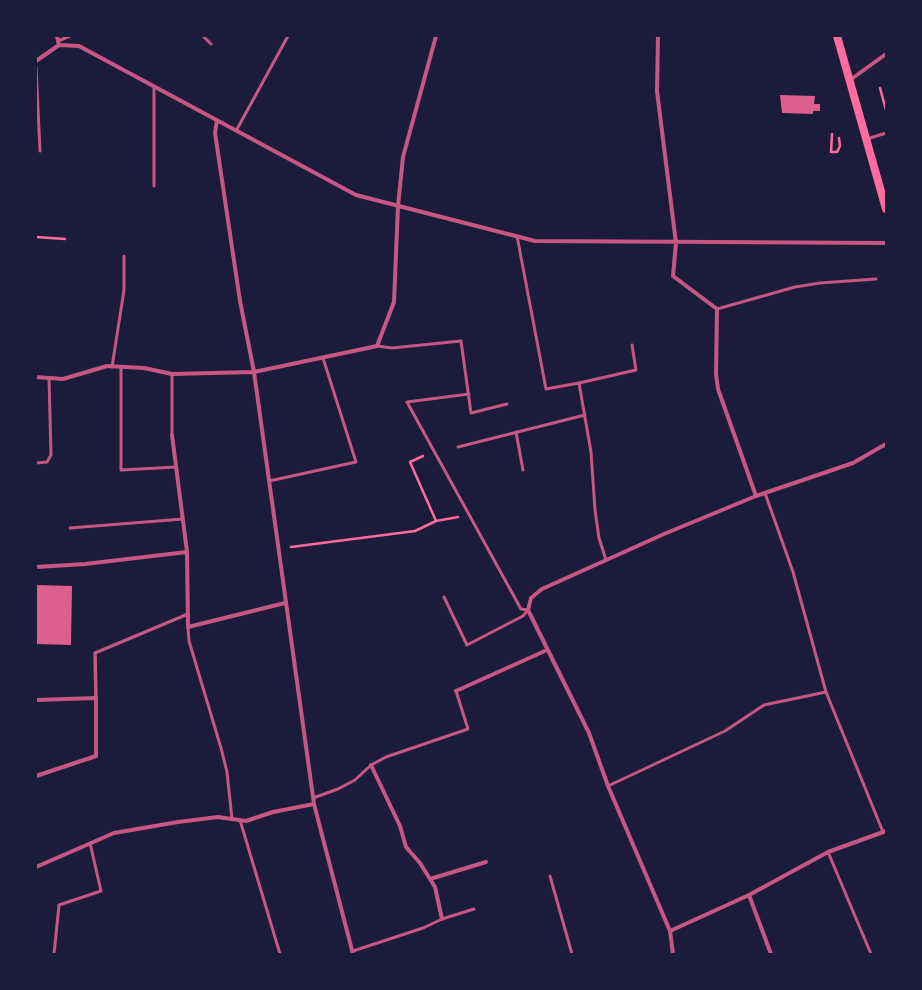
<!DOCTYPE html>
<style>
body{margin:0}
#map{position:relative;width:922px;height:990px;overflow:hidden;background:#1b1b3a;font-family:Raleway,sans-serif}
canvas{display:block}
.frame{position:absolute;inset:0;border:37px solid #1b1b3a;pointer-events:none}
</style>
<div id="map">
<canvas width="922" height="990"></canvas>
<div class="frame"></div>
</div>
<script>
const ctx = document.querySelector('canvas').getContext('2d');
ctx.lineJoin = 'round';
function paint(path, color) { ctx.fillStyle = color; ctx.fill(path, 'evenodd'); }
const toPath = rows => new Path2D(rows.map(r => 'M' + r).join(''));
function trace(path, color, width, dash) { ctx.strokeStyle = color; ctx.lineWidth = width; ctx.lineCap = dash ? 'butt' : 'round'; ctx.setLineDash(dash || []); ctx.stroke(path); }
paint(toPath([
 [780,95,815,96,814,104,820,104,820,111,813,111,813,114,782,113],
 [36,585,72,586,71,645,36,644]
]), '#dd5f8e');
trace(toPath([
 [880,88,886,110],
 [832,134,831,152,837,152,840,146,839,138],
 [36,237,65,239],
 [423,456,410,462,436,521],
 [291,547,415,531,436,521,458,517]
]), '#ff6b9d', 2.5);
trace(toPath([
 [203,36,211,44],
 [58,41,70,36],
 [36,67,40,151],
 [236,131,288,36],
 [867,139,886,133],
 [154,186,154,86],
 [517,236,546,389,579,383,591,452,595,510,599,538,606,560],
 [717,309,795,287,820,283,876,279],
 [377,346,392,348,461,341,471,413,507,404],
 [112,367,124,290,124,256],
 [121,367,121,470,176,467],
 [172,374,172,435],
 [579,383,636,370,632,345],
 [516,432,523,470],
 [458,447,585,415],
 [36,463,47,462,51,455,49,378],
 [269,481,356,462,323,358],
 [765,493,793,572,826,692,883,832],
 [70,528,183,519],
 [444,597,467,645,523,616,528,610,521,609,407,402,469,394],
 [188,627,189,641,221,748,227,772,232,819],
 [608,786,725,731,764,705,826,692],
 [313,798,338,789,355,780,371,765,386,757,468,729,456,691],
 [240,820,280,954],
 [828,852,871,954],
 [550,876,572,954],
 [353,951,423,928,442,919,474,909],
 [54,954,59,905,101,891,90,843]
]), '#c65784', 3);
trace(toPath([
 [96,698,95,653,188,614]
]), '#c65784', 3.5);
trace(toPath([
 [658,36,657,91,676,243,673,276,717,309,716,374,718,389,756,496],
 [59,45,79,46,356,195,535,241,886,243],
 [36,61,59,45,57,36],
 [850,80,886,54],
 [217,120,215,133,240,301,254,372,314,804,353,954],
 [36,377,63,379,107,366,144,368,172,374,254,372,377,346,394,302,398,206,403,157,436,36],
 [172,435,187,552,188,627,285,603],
 [36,567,85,564,187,552],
 [456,691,547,650],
 [36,700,96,698,96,756,36,776],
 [371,765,400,826,406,847,420,863,435,887,442,919],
 [36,867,114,833,178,822,218,817,246,821,273,812,314,804],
 [430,879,486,862],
 [749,895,771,954],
 [670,931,749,895,828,852,886,831],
 [673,954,670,931,608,786,589,733,528,610,531,598,542,589,664,534,756,496,853,463,886,444]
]), '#c65784', 4);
trace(toPath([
 [837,36,886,209]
]), '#ff6b9d', 8);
</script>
